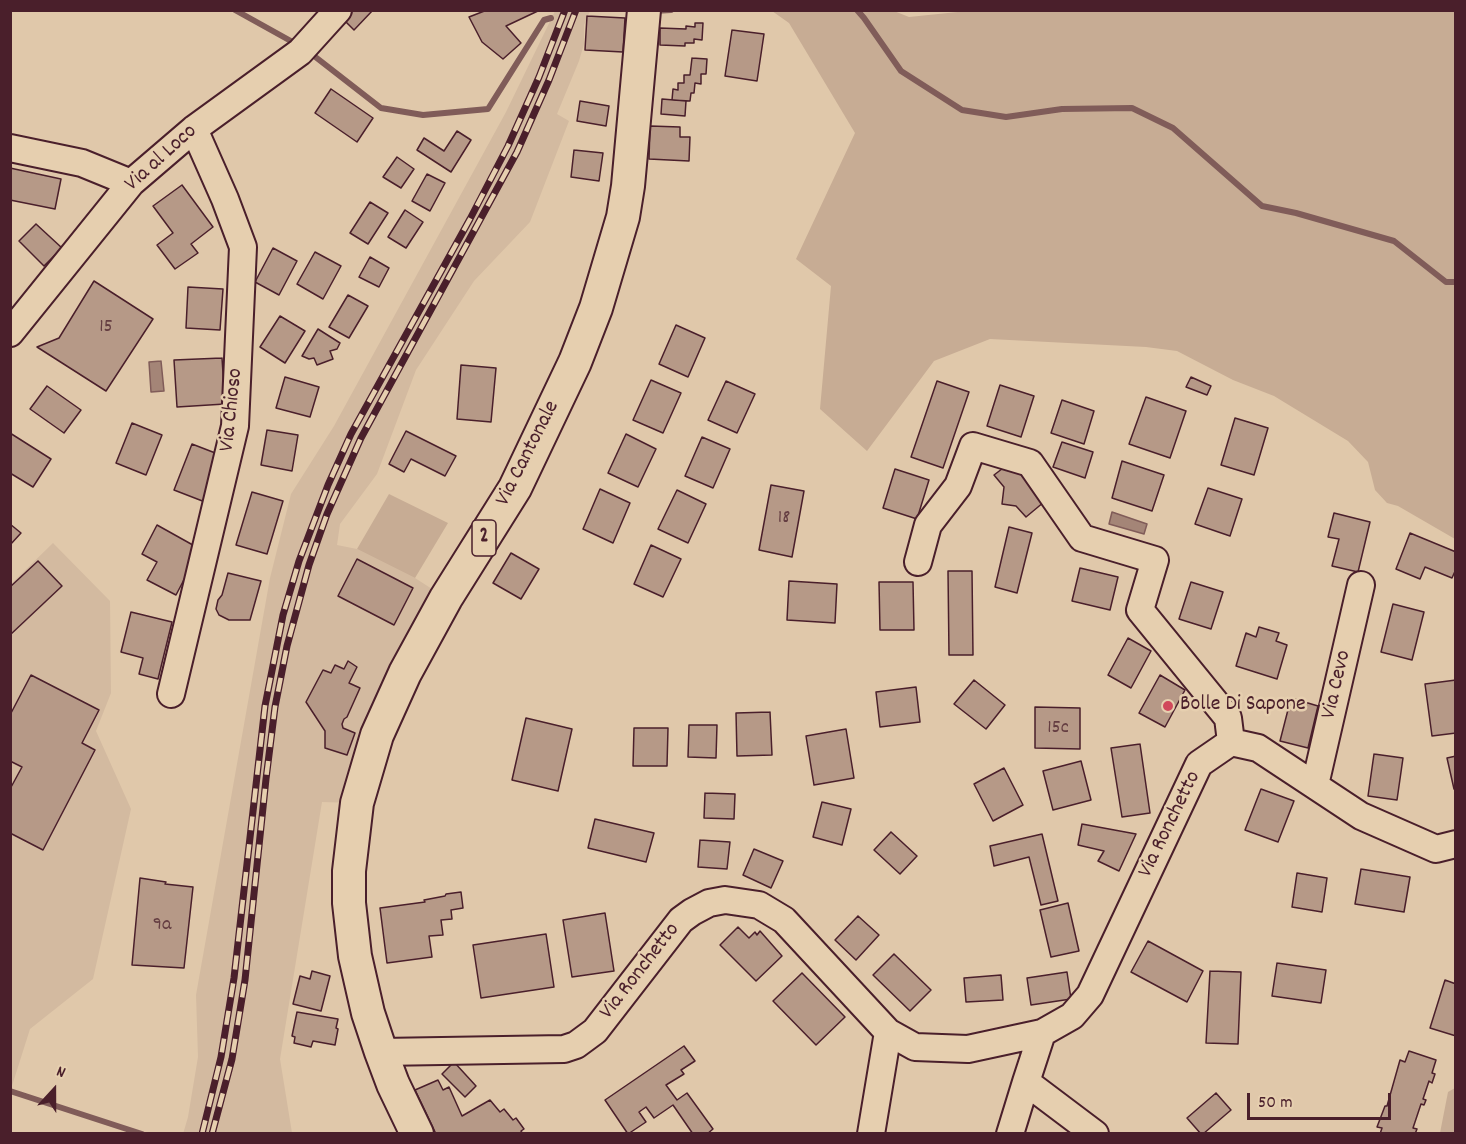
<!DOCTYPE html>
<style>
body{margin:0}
#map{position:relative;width:1466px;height:1144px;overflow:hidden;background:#e0c8aa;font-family:Dekko,sans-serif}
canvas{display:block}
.frame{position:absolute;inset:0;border:12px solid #4a1f2b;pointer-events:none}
.north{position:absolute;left:24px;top:1060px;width:60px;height:60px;-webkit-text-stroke:4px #e6cfaf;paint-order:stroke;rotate:21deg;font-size:16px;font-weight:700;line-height:24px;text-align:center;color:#4a1f2b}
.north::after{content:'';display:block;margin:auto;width:21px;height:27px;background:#4a1f2b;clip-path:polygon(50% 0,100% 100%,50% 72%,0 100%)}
.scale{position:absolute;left:1247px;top:1093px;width:144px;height:27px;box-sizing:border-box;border:3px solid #4a1f2b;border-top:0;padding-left:8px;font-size:18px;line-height:21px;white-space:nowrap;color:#4a1f2b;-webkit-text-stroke:4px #e6cfaf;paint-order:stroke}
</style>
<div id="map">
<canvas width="1466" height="1144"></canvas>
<div class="frame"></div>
<div class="north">N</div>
<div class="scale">50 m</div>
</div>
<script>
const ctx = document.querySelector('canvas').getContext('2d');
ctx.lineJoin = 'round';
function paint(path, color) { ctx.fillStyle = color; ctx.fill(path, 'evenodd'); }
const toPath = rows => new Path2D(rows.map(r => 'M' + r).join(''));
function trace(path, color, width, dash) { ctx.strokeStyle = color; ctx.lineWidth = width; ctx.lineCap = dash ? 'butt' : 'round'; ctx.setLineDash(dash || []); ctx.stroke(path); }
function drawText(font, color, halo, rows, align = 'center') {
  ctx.font = font + ' Dekko,sans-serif'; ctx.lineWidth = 5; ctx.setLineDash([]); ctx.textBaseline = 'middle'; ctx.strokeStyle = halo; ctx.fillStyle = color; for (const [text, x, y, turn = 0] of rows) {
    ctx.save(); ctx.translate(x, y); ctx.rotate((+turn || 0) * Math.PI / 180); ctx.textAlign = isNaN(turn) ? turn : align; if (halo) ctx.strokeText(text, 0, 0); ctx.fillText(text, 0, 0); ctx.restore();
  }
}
paint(toPath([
 [555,11,590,11,584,25,584,44,579,61,557,114,569,121,530,222,474,281,416,370,377,474,340,524,337,545,357,549,415,578,446,598,357,803,322,802,280,1059,292,1133,183,1134,188,1117,198,1057,196,995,270,578,291,494,334,426,506,112],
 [53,543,110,601,111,693,96,731,131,809,93,979,30,1029,11,1089,11,584]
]), '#d3baa0');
paint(toPath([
 [894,11,909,17,977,10,1455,11,1455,539,1398,506,1387,503,1375,490,1368,462,1348,441,1274,396,1233,380,1177,351,1146,347,990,339,934,361,867,451,820,409,831,286,796,259,855,133,789,23,772,11],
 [389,494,448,523,415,578,357,549],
 [1455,1088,1455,1133,1440,1133,1448,1092]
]), '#c7ac94');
const water = toPath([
 [161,361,164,391,151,392,149,362,161,361],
 [1112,512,1147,524,1144,534,1109,524,1112,512]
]);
paint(water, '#a48577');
trace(water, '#805c59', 1.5);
trace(toPath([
 [235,10,298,45],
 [857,10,864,18,901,71,962,110,1006,117,1062,109,1132,108,1173,128,1262,206,1296,213,1394,241,1446,282,1456,282],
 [654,11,671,10],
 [309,52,381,108,423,115,488,109,544,20,551,18],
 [10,1091,142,1134]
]), '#805c59', 6);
const building = toPath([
 [345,10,373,10,354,30,340,16,345,10],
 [487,10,540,10,506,26,521,43,503,59,482,42,469,17,487,10],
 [587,16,625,18,623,52,585,50,587,16],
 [695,23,703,23,702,40,694,39,694,43,685,43,685,46,660,45,660,28,686,29,686,26,695,27,695,23],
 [732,30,764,34,757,81,725,76,732,30],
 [692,58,707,59,706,74,701,74,701,84,695,83,694,93,691,93,690,101,672,100,673,89,678,90,678,83,684,83,684,75,690,75,692,58],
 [331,89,373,118,357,142,315,113,331,89],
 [662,99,686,101,685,116,661,114,662,99],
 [580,101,609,106,606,126,577,121,580,101],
 [650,126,680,127,680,137,690,137,689,161,649,159,650,126],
 [457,131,471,140,451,172,417,150,424,138,444,151,457,131],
 [574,150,603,153,599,181,571,177,574,150],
 [397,157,414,169,401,188,383,177,397,157],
 [10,168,61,179,55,209,10,200,10,168],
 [427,174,445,183,430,211,412,201,427,174],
 [182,185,213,227,191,244,198,253,175,269,157,245,173,233,153,206,182,185],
 [370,202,388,213,368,244,350,233,370,202],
 [405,210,423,222,406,248,388,237,405,210],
 [36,224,62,248,44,266,19,241,36,224],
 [273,248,297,261,279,295,255,282,273,248],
 [315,252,341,266,323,299,297,284,315,252],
 [370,257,389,268,379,287,359,277,370,257],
 [94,281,153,319,106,391,37,347,59,338,94,281],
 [188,287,223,289,220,330,186,328,188,287],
 [348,295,368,306,349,338,329,327,348,295],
 [280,316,305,331,285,363,260,347,280,316],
 [676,325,705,338,688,377,659,364,676,325],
 [318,329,340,343,337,349,330,351,333,359,317,365,314,358,309,359,302,356,318,329],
 [222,358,225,404,177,407,174,360,222,358],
 [461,365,496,368,491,422,457,419,461,365],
 [285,377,319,387,310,417,276,408,285,377],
 [1191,377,1211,386,1207,395,1186,387,1191,377],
 [651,380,681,393,663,433,633,420,651,380],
 [726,381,755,394,737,433,708,420,726,381],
 [937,381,969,392,943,468,911,457,937,381],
 [1000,385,1034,396,1021,437,987,426,1000,385],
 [47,386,81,410,64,433,30,409,47,386],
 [1146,397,1186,411,1170,458,1129,444,1146,397],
 [1062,400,1094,411,1084,444,1051,433,1062,400],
 [1235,418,1268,428,1254,475,1221,465,1235,418],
 [132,423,162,435,146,475,116,463,132,423],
 [267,430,298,435,292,471,261,465,267,430],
 [406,431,456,456,445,476,411,459,404,472,389,464,406,431],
 [10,433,51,459,33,487,10,473,10,433],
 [626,434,656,449,638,487,608,473,626,434],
 [702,437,730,449,713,488,685,476,702,437],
 [1062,442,1093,452,1085,478,1053,467,1062,442],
 [192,444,223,456,205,502,174,490,192,444],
 [1122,461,1164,475,1152,511,1112,498,1122,461],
 [1011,462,1044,502,1026,517,1016,506,1002,504,1004,487,994,475,1011,462],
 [895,469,929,480,917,519,883,508,895,469],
 [771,485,804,491,792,557,759,550,771,485],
 [1208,488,1242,499,1230,536,1195,524,1208,488],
 [600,489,630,503,613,543,583,529,600,489],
 [677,490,706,504,688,543,658,529,677,490],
 [252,492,283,501,267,554,236,545,252,492],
 [1334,513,1370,522,1358,572,1332,566,1339,539,1328,537,1334,513],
 [10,524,21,533,10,545,10,524],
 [157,525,200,549,176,595,147,580,157,562,142,554,157,525],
 [1009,527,1032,533,1017,593,995,587,1009,527],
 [1410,533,1456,552,1456,569,1452,578,1425,567,1420,579,1396,569,1410,533],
 [651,545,681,559,663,597,634,584,651,545],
 [511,553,539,569,521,599,493,583,511,553],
 [357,559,413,588,394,625,338,596,357,559],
 [38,561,62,586,10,635,10,587,38,561],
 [1080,568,1118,577,1110,610,1072,601,1080,568],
 [948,571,972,571,973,655,949,655,948,571],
 [228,573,261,581,250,620,229,620,219,615,216,609,218,600,222,595,228,573],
 [789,581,837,584,835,623,787,620,789,581],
 [879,582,913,582,914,630,880,630,879,582],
 [1191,582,1223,592,1211,629,1179,619,1191,582],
 [1393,604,1424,612,1412,660,1381,652,1393,604],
 [131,612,172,622,158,679,139,674,143,658,121,652,131,612],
 [1259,627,1279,633,1276,641,1287,645,1277,679,1236,666,1246,633,1256,637,1259,627],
 [1128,638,1151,651,1131,688,1108,675,1128,638],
 [348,661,357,667,349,683,360,688,347,717,344,719,342,724,343,728,355,733,347,755,325,748,325,731,306,702,323,670,331,673,335,665,344,669,348,661],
 [31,675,99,710,82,743,95,750,43,850,10,833,10,789,22,767,10,761,10,715,31,675],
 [1160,675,1185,690,1165,727,1139,713,1160,675],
 [974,680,1005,705,986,729,954,704,974,680],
 [1456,680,1456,733,1432,736,1425,684,1456,680],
 [916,687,920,722,880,727,876,692,916,687],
 [1291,698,1318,706,1308,748,1280,741,1291,698],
 [1035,707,1080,708,1080,749,1035,748,1035,707],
 [770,712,772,755,737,756,736,713,770,712],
 [526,718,572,729,558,791,512,780,526,718],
 [689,725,717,725,716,758,688,757,689,725],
 [634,728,668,728,667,766,633,766,634,728],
 [846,729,854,778,814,785,806,736,846,729],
 [1140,744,1150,813,1122,817,1111,748,1140,744],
 [1374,754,1403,758,1397,800,1368,796,1374,754],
 [1456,756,1456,789,1454,789,1447,758,1456,756],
 [1081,761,1091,800,1053,810,1043,771,1081,761],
 [1004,768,1023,805,993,821,974,784,1004,768],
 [1261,789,1294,801,1278,842,1245,830,1261,789],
 [705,793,735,794,734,819,704,818,705,793],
 [822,802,851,809,842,845,813,837,822,802],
 [595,819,654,833,646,862,588,848,595,819],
 [1082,824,1136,834,1119,871,1098,861,1104,851,1078,845,1082,824],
 [891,832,917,856,900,874,874,850,891,832],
 [1042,834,1058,901,1041,905,1029,857,994,866,990,846,1042,834],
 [700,840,730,842,727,869,698,867,700,840],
 [754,849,783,861,771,888,743,875,754,849],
 [1361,869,1410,877,1404,912,1355,904,1361,869],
 [1297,873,1327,878,1322,912,1292,907,1297,873],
 [140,878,166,882,165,884,193,887,184,968,132,965,140,878],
 [461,892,463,908,451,910,452,919,441,920,443,935,429,936,432,957,387,963,380,908,425,902,424,900,445,896,446,894,461,892],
 [1068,903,1079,951,1051,957,1040,910,1068,903],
 [605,913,614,971,572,977,563,920,605,913],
 [858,916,879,935,856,960,835,940,858,916],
 [738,927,749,938,755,932,757,935,760,931,782,956,756,981,720,945,738,927],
 [546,934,554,987,481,998,473,945,546,934],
 [1148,941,1203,971,1187,1002,1131,972,1148,941],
 [894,954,931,990,910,1011,873,975,894,954],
 [1277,963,1326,970,1321,1003,1272,996,1277,963],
 [312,971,330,976,321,1011,293,1004,300,976,310,979,312,971],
 [1210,971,1241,972,1238,1044,1206,1043,1210,971],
 [1067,972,1071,999,1031,1005,1027,978,1067,972],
 [802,973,845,1017,816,1045,773,1001,802,973],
 [1001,975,1003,1000,966,1002,964,978,1001,975],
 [1445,980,1456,984,1456,1036,1430,1028,1445,980],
 [297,1012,338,1019,336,1028,338,1029,335,1045,313,1041,311,1047,294,1043,295,1037,292,1036,297,1012],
 [684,1046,695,1061,681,1070,684,1074,666,1085,677,1100,687,1093,713,1129,707,1134,693,1134,673,1105,654,1118,646,1107,639,1112,646,1122,628,1134,605,1100,684,1046],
 [1409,1051,1436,1060,1432,1073,1435,1074,1432,1083,1429,1081,1423,1099,1426,1100,1424,1105,1421,1104,1413,1128,1417,1129,1415,1134,1380,1134,1382,1128,1377,1127,1385,1106,1387,1106,1400,1060,1405,1062,1409,1051],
 [454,1062,476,1086,465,1097,442,1074,454,1062],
 [438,1080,443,1090,449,1087,462,1116,490,1100,500,1112,504,1109,513,1120,516,1118,524,1129,521,1131,523,1134,436,1134,415,1090,438,1080],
 [1216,1093,1231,1110,1203,1134,1201,1134,1187,1118,1216,1093]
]);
paint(building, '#b69987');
trace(building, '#4a1f2b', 1.5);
const minor = toPath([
 [10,148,82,163,131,183],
 [10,333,131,183,194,129,300,52,338,10],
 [918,562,928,525,958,486,973,446,1030,463,1082,538,1155,560,1140,610,1228,718,1231,742],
 [171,694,235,426,243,247,225,199,194,129],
 [1315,785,1361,585],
 [1042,1033,1026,1082,1095,1134],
 [381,1052,564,1049,576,1045,595,1031,681,920,692,912,709,903,725,900,759,905,784,920,888,1032,915,1047,968,1049,1042,1033,1072,1016,1090,995,1199,764,1231,742,1258,748,1361,816,1436,849,1456,844],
 [871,1134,888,1032],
 [1010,1134,1026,1082]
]);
const major = toPath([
 [417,1134,393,1084,381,1052,368,1013,355,956,349,903,349,871,357,803,377,735,405,673,446,598,515,488,575,362,596,308,623,217,628,186,644,10]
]);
trace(minor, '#4a1f2b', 30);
trace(major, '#4a1f2b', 36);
trace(minor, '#e6cfaf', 26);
trace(major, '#e6cfaf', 32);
const rail = toPath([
 [202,1134,221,1057,234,978,265,706,283,615,299,561,328,485,351,434,470,219,508,146,539,77,565,10],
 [212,1134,232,1059,245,980,266,779,275,707,287,646,309,565,327,514,361,438,517,152,549,80,576,10]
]);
trace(rail, '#4a1f2b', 7);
trace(rail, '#e6cfaf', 4.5, [14]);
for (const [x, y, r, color] of [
 [1168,706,6,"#d1495b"]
]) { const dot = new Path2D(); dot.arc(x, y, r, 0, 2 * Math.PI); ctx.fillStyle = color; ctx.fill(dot); trace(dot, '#e6cfaf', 2); }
drawText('20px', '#653e42', null, [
 ["15",106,328],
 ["18",784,519],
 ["15c",1058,729],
 ["9a",162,926]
]);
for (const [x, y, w] of [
 [484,538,24]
]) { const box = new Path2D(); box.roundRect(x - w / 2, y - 18, w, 36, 4.5); ctx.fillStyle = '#e6cfaf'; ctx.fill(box); trace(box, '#4a1f2b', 1.5); }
drawText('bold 21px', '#4a1f2b', null, [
 ["2",484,538]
]);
drawText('22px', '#4a1f2b', '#e6cfaf', [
 ["Via al Loco",162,159,-42],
 ["Via Chioso",233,410,-84],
 ["Via Cantonale",529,454,-63],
 ["Via Cevo",1338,685,-77],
 ["Via Ronchetto",1171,825,-64],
 ["Via Ronchetto",641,972,-52]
]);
drawText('22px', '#4a1f2b', '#e6cfaf', [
 ["Bolle Di Sapone",1180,706]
], 'left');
</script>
